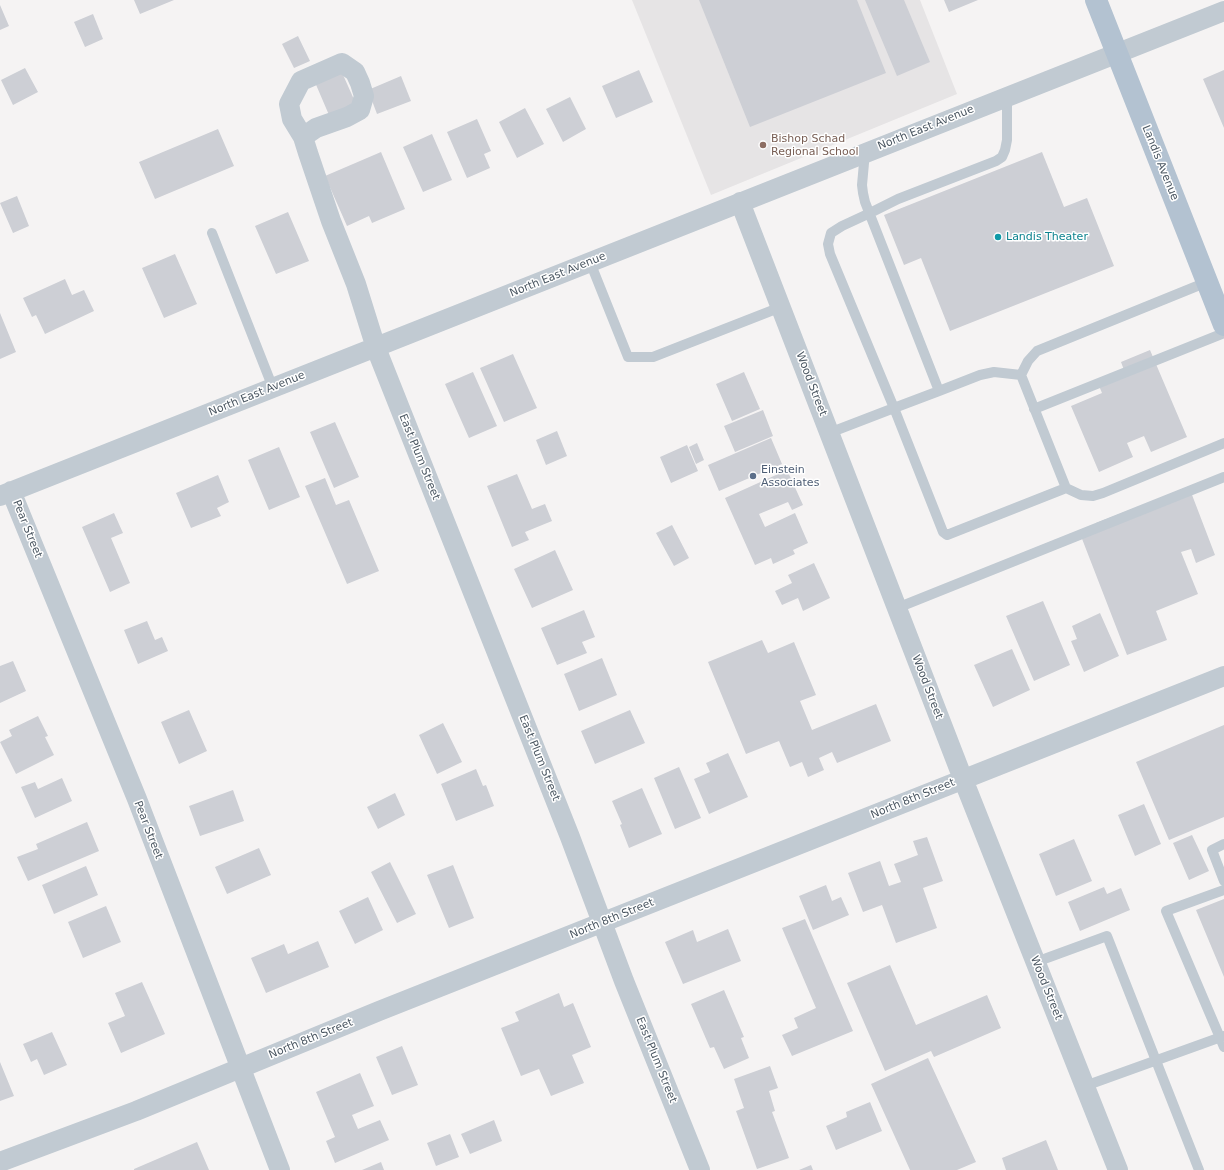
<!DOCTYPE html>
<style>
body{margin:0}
canvas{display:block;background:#f5f3f3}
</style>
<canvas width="1224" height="1170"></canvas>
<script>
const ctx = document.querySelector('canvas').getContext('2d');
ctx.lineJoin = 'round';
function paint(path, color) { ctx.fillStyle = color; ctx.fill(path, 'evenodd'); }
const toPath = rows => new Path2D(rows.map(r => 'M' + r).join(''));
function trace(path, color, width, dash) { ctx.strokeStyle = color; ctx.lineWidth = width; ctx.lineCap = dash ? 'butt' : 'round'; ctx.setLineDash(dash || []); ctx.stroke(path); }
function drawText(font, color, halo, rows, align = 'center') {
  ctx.font = font + ' "DejaVu Sans",sans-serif'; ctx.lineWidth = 3; ctx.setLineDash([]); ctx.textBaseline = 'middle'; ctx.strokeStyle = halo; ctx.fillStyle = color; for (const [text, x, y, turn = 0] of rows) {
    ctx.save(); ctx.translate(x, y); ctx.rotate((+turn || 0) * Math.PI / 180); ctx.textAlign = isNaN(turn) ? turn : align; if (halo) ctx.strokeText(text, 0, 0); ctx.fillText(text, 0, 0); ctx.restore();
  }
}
paint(toPath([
 [632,0,920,0,957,94,711,195]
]), '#e6e4e5');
paint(toPath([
 [134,0,174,0,140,14],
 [699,0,857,0,886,73,750,127],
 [865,0,904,0,930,62,897,76],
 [944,0,978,0,949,12],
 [0,5,9,26,0,30],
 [93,14,103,39,85,47,74,22],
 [298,36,310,61,294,68,282,44],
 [25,68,38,92,13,105,1,80],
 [340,68,356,104,329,115,314,80],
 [639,70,653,102,616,118,602,86],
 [1224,70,1224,128,1203,79],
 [401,76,411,101,377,114,368,90],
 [570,97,586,129,563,142,546,109],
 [525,108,544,144,517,158,499,122],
 [477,119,491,151,484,154,490,168,467,178,447,132],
 [218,129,234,166,155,199,139,162],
 [432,134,452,180,423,192,403,147],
 [381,152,405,209,372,223,369,216,347,226,325,176],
 [1042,152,1064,207,1087,198,1114,266,950,331,921,258,904,265,884,215],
 [17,196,29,226,13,233,0,203],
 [288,212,309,261,276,274,255,226],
 [175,254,197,304,164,318,142,268],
 [65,279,72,295,84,290,94,311,45,334,36,315,32,317,23,298],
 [0,313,16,352,0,359],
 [1150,350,1187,437,1151,452,1144,436,1127,443,1133,457,1099,472,1071,406,1102,393,1097,381,1124,370,1121,362],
 [513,354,537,408,504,422,480,368],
 [473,372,497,426,469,438,445,384],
 [744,372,760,409,732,421,716,384],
 [763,410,773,436,735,452,724,426],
 [335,422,359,477,334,488,310,432],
 [557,431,567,456,546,465,536,440],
 [771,438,782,464,719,491,708,465],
 [697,443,704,460,696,464,689,447],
 [687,445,698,471,671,483,660,457],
 [279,447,300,497,269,510,248,460],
 [787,470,803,505,792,510,788,502,759,514,765,527,795,513,808,543,793,550,795,554,773,564,771,558,755,565,725,498],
 [517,474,532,509,545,504,552,521,525,532,529,540,512,547,487,486],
 [218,475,229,502,217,508,221,516,191,528,176,493],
 [325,478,336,505,349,500,379,571,347,584,305,486],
 [1189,487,1215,555,1196,563,1191,549,1181,552,1198,594,1156,611,1167,640,1127,655,1079,531,1097,524,1096,523],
 [114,513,123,533,111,538,130,583,110,592,82,527],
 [672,525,689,558,674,566,656,533],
 [555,550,573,590,532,608,514,569],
 [814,563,830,598,803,611,798,598,782,605,775,591,792,583,788,575],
 [1043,601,1070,665,1034,681,1006,616],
 [584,610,595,637,582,642,587,653,557,665,541,628],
 [1100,613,1119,656,1084,672,1071,641,1077,639,1072,626],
 [147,621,155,640,162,637,168,651,138,664,124,630],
 [762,640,768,653,794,642,816,695,800,701,812,730,876,704,891,741,837,763,832,752,819,758,824,770,808,777,802,762,790,767,779,741,746,754,708,662],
 [1012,649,1030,690,993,707,974,665],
 [602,658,617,695,579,711,564,674],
 [13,661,26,691,0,703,0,666],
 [189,710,207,751,179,764,161,722],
 [630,710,645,743,595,764,581,731],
 [38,716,48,736,45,737,54,755,16,774,0,742,12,736,9,730],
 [443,723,462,762,437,774,419,735],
 [1224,725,1224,817,1169,840,1136,762],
 [728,753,748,797,709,814,694,779,710,772,706,763],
 [679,767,701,818,675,829,654,778],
 [476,769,483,786,486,785,494,806,456,821,441,784],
 [62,778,72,801,35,818,21,787,35,782,38,789],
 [642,788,662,834,629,848,620,825,622,824,612,801],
 [233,790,244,821,200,836,189,806],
 [395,793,405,815,378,829,367,807],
 [1144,804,1161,844,1135,856,1118,815],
 [87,822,99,851,28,881,17,857,38,849,36,844],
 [1192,835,1209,871,1189,880,1173,843],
 [927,837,943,881,923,888,937,928,896,943,882,905,863,912,848,873,880,861,889,886,901,882,894,864,918,855,913,841],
 [1074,839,1092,881,1056,896,1039,854],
 [259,848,271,875,227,894,215,867],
 [390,862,416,914,397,923,371,872],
 [453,865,474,918,449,928,427,875],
 [86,866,98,895,54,914,42,885],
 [826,885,832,901,841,897,849,915,813,930,799,896],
 [1104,887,1107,894,1121,888,1130,910,1080,931,1068,902],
 [368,897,383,930,355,944,339,911],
 [1224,899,1224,977,1196,910],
 [106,906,121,942,83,958,68,922],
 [805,919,853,1031,792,1056,782,1035,798,1028,794,1018,816,1008,782,928],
 [728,929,741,961,683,984,665,942,693,930,697,942],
 [318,941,329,967,266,993,251,958,284,944,288,954],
 [890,965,916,1025,987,995,1001,1028,934,1057,931,1051,885,1071,847,983],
 [142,982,165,1034,121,1053,108,1023,125,1016,115,993],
 [724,990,744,1037,741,1038,749,1058,724,1069,714,1047,710,1048,691,1004],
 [559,993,564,1007,573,1003,591,1047,572,1055,584,1083,551,1096,539,1069,521,1076,501,1028,519,1021,515,1012],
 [52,1032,67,1065,44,1075,37,1059,31,1062,23,1044],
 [402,1046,418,1085,392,1095,376,1057],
 [928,1058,976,1162,957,1170,910,1170,871,1084],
 [0,1062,14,1096,0,1101],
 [770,1066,778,1088,769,1091,775,1111,772,1112,789,1158,757,1169,736,1111,744,1108,734,1079],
 [360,1073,374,1106,352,1115,358,1129,380,1120,389,1140,335,1163,326,1141,335,1137,316,1092],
 [870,1102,882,1131,836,1150,826,1126,847,1117,846,1112],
 [494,1120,502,1141,470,1154,461,1134],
 [450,1134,459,1157,436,1166,427,1143],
 [1046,1140,1058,1170,1006,1170,1002,1158],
 [197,1142,209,1170,134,1170,134,1169],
 [381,1162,384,1170,362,1170],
 [811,1165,813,1170,799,1170]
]), '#cdcfd5');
trace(toPath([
 [865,152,862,185,863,193,865,202,939,391],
 [212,233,273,388],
 [590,262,628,357,653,357,781,307],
 [1021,375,1028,361,1037,351,1207,282],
 [1034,409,1224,333],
 [829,433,894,408,939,391,980,375,994,372,1021,375,1066,488,947,535,943,532,894,408,830,254,828,244,831,233,842,226,870,213,898,199,996,161,1002,157,1005,150,1007,140,1007,96],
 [1066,488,1081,495,1093,496,1103,493,1224,443],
 [897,608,1224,477],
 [1224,844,1212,850,1224,881],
 [1224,890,1166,911,1224,1047],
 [1036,962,1107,936,1199,1170],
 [1085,1086,1224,1036]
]), '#c1cad2', 10);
trace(toPath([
 [303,137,292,119,289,104,301,81,342,63,355,72,360,83,364,96,360,110,347,117,316,128,303,137,308,153,331,221,356,284,376,348,570,837,624,981,700,1170],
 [740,202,963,779,1118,1170],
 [11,491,137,799,280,1170],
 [0,496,1224,11],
 [0,1162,136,1111,379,1011,1224,676]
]), '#c1cad2', 20);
trace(toPath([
 [1096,0,1224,325]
]), '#b3c2d1', 22);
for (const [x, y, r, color] of [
 [763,145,4,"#8d6e63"],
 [998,237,4,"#0f9aa8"],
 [753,476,4,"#5c6f8a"]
]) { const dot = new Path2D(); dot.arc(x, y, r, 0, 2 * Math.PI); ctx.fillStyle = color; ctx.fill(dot); trace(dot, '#fff', 1.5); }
drawText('11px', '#4a5661', '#fff', [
 ["North East Avenue",926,128,-22],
 ["Landis Avenue",1160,163,68],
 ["North East Avenue",558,275,-22],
 ["Wood Street",811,384,69],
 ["North East Avenue",257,394,-22],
 ["East Plum Street",419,457,68],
 ["Pear Street",27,529,68],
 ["Wood Street",927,687,69],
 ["East Plum Street",539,758,68],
 ["North 8th Street",913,799,-22],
 ["Pear Street",148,830,69],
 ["North 8th Street",612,919,-22],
 ["Wood Street",1046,988,68],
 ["North 8th Street",311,1039,-22],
 ["East Plum Street",656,1060,68]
]);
drawText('11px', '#785e54', '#fff', [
 ["Bishop Schad",771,139],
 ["Regional School",771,152]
], 'left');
drawText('11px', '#0d838f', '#fff', [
 ["Landis Theater",1006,237]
], 'left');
drawText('11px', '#4e5e75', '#fff', [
 ["Einstein",761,470],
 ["Associates",761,483]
], 'left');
</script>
